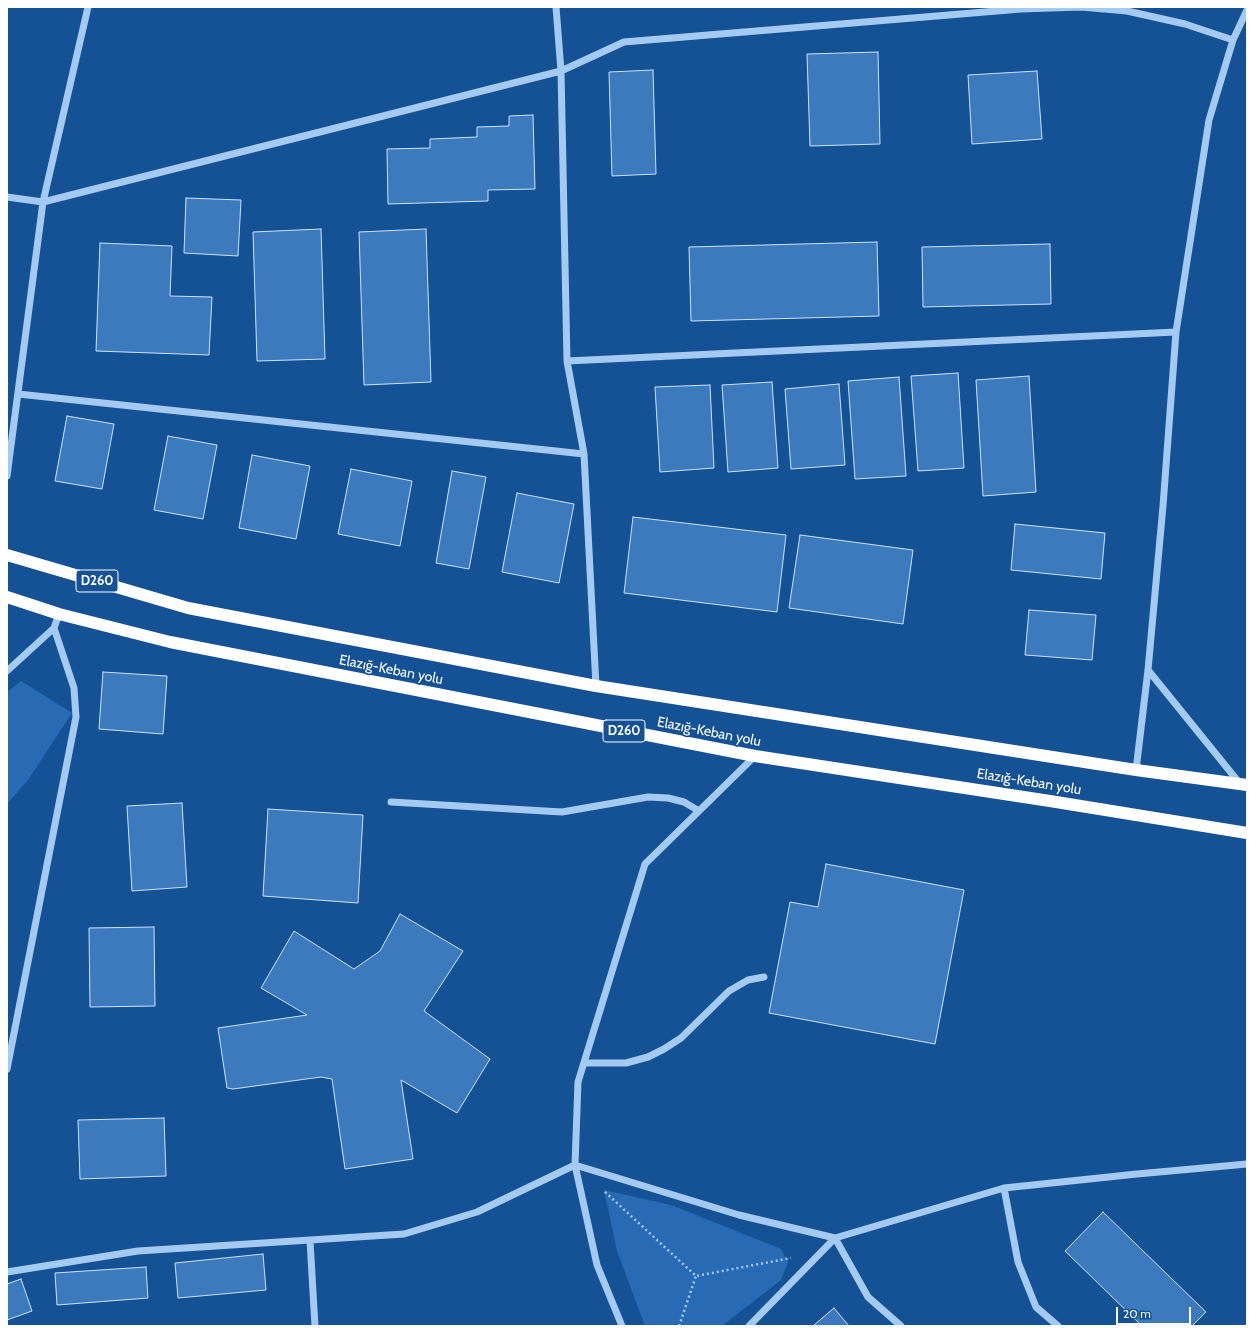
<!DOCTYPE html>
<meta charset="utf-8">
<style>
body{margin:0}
#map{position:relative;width:1254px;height:1333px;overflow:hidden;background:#145195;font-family:Cabin,sans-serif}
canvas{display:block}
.frame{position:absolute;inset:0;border:8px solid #fff;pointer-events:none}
.scale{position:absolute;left:1116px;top:1307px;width:75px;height:18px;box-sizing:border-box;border:2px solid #fff;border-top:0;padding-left:5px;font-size:12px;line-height:14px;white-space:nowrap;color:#fff;-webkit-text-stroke:3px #145195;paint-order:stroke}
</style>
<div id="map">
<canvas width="1254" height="1333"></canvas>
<div class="frame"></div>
<div class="scale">20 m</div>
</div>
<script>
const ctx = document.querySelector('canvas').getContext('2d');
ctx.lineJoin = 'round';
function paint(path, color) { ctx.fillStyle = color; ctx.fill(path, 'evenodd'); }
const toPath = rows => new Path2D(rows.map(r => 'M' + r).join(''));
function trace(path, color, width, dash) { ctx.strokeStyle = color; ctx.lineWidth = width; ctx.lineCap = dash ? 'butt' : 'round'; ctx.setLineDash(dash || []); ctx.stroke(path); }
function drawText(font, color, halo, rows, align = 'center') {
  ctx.font = font + ' Cabin,sans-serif'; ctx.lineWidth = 3.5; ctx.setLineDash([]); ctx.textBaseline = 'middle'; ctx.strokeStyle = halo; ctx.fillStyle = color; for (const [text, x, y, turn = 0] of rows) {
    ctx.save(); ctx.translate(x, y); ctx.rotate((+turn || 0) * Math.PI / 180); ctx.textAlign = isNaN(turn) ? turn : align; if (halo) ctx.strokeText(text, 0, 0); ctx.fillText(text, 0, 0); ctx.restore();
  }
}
paint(toPath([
 [21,681,72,713,28,780,7,804,7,692],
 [604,1190,671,1205,781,1249,788,1262,781,1280,722,1326,645,1326,617,1251]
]), '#286bb4');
const building = toPath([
 [878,52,880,144,810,146,807,54,878,52],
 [653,70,656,174,612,176,609,72,653,70],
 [1037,71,1042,139,972,144,968,75,1037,71],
 [533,115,535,189,488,190,488,201,388,204,387,149,430,148,430,139,477,137,477,127,509,126,509,116,533,115],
 [186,198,241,200,238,256,184,253,186,198],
 [321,229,325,359,257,361,253,232,321,229],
 [426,229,431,382,364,385,359,232,426,229],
 [877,242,879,316,691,321,689,247,877,242],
 [100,243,172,246,170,296,212,297,209,355,96,351,100,243],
 [1050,244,1051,304,923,307,922,247,1050,244],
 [958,373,964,468,918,471,911,376,958,373],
 [1029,376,1036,492,983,496,976,380,1029,376],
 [899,377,906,476,855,479,848,381,899,377],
 [772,382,778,468,728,472,722,385,772,382],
 [839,384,845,465,791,469,785,389,839,384],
 [710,385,714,468,660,472,655,387,710,385],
 [67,416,114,424,102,489,55,481,67,416],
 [168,436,217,445,203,519,154,510,168,436],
 [252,455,310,466,296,539,239,528,252,455],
 [351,469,412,481,400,546,338,534,351,469],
 [452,471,486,477,469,569,436,563,452,471],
 [517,493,574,504,559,583,502,572,517,493],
 [633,517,786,535,777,612,624,593,633,517],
 [1015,524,1105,533,1101,579,1011,570,1015,524],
 [800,535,913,550,903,624,789,608,800,535],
 [1029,610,1096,615,1092,660,1025,655,1029,610],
 [103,672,167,676,163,734,99,729,103,672],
 [182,803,187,887,132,891,127,806,182,803],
 [268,809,363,815,358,903,263,896,268,809],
 [826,864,964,890,935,1044,769,1013,790,902,818,907,826,864],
 [400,914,463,951,424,1011,490,1059,457,1113,401,1080,413,1159,345,1169,332,1079,321,1077,233,1089,227,1088,218,1028,307,1015,261,988,294,931,354,969,380,951,400,914],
 [154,927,155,1006,90,1007,89,928,154,927],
 [164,1118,166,1176,80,1179,78,1120,164,1118],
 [1103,1212,1206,1312,1192,1326,1142,1326,1065,1251,1103,1212],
 [263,1254,266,1290,178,1298,175,1263,263,1254],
 [146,1267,148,1298,57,1305,55,1273,146,1267],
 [21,1279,32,1311,7,1320,7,1284,21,1279],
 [834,1308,849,1326,813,1326,834,1308]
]);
paint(building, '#3d7abd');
trace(building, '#cce3fc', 1);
trace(toPath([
 [605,1192,696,1276,791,1258],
 [679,1326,696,1276]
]), '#a5caf2', 2.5, [2, 3]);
trace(toPath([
 [556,7,561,71,567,361,584,454,596,686],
 [7,197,43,202,561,71,624,42,1021,9,1081,7,1127,11,1185,24,1233,40],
 [567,361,1176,332],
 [18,394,584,454],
 [7,476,43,202,88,7],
 [1148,670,1241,785],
 [7,671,54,628,59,614],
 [1136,770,1148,670,1163,506,1176,332,1209,120,1233,40,1247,10],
 [391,802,562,812,648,797,668,798,684,802,699,811],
 [584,1063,626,1063,648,1057,664,1049,681,1038,729,991,748,980,764,977],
 [7,1069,76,717,74,688,54,628],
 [1004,1188,1018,1262,1036,1307,1058,1326],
 [310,1241,315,1326],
 [7,1272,138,1251,404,1234,477,1212,575,1165,739,1215,835,1238,868,1297,901,1326],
 [622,1326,597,1265,575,1165,578,1082,645,864,755,756],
 [749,1326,835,1238,1004,1188,1137,1174,1247,1164]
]), '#a5caf2', 7);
trace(toPath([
 [7,555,188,608,596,686,1136,770,1247,785],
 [7,597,59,614,170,642,755,756,1050,801,1247,833]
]), '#fff', 12);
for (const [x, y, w] of [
 [97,581,42],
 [624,731,42]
]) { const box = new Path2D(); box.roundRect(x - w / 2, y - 11, w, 22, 3); ctx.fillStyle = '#145195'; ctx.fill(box); trace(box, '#fff', 1); }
drawText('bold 13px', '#fff', null, [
 ["D260",97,581],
 ["D260",624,731]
]);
drawText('14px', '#fff', '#145195', [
 ["Elazığ-Keban yolu",391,670,11],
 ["Elazığ-Keban yolu",709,732,11],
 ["Elazığ-Keban yolu",1029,782,9]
]);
</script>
